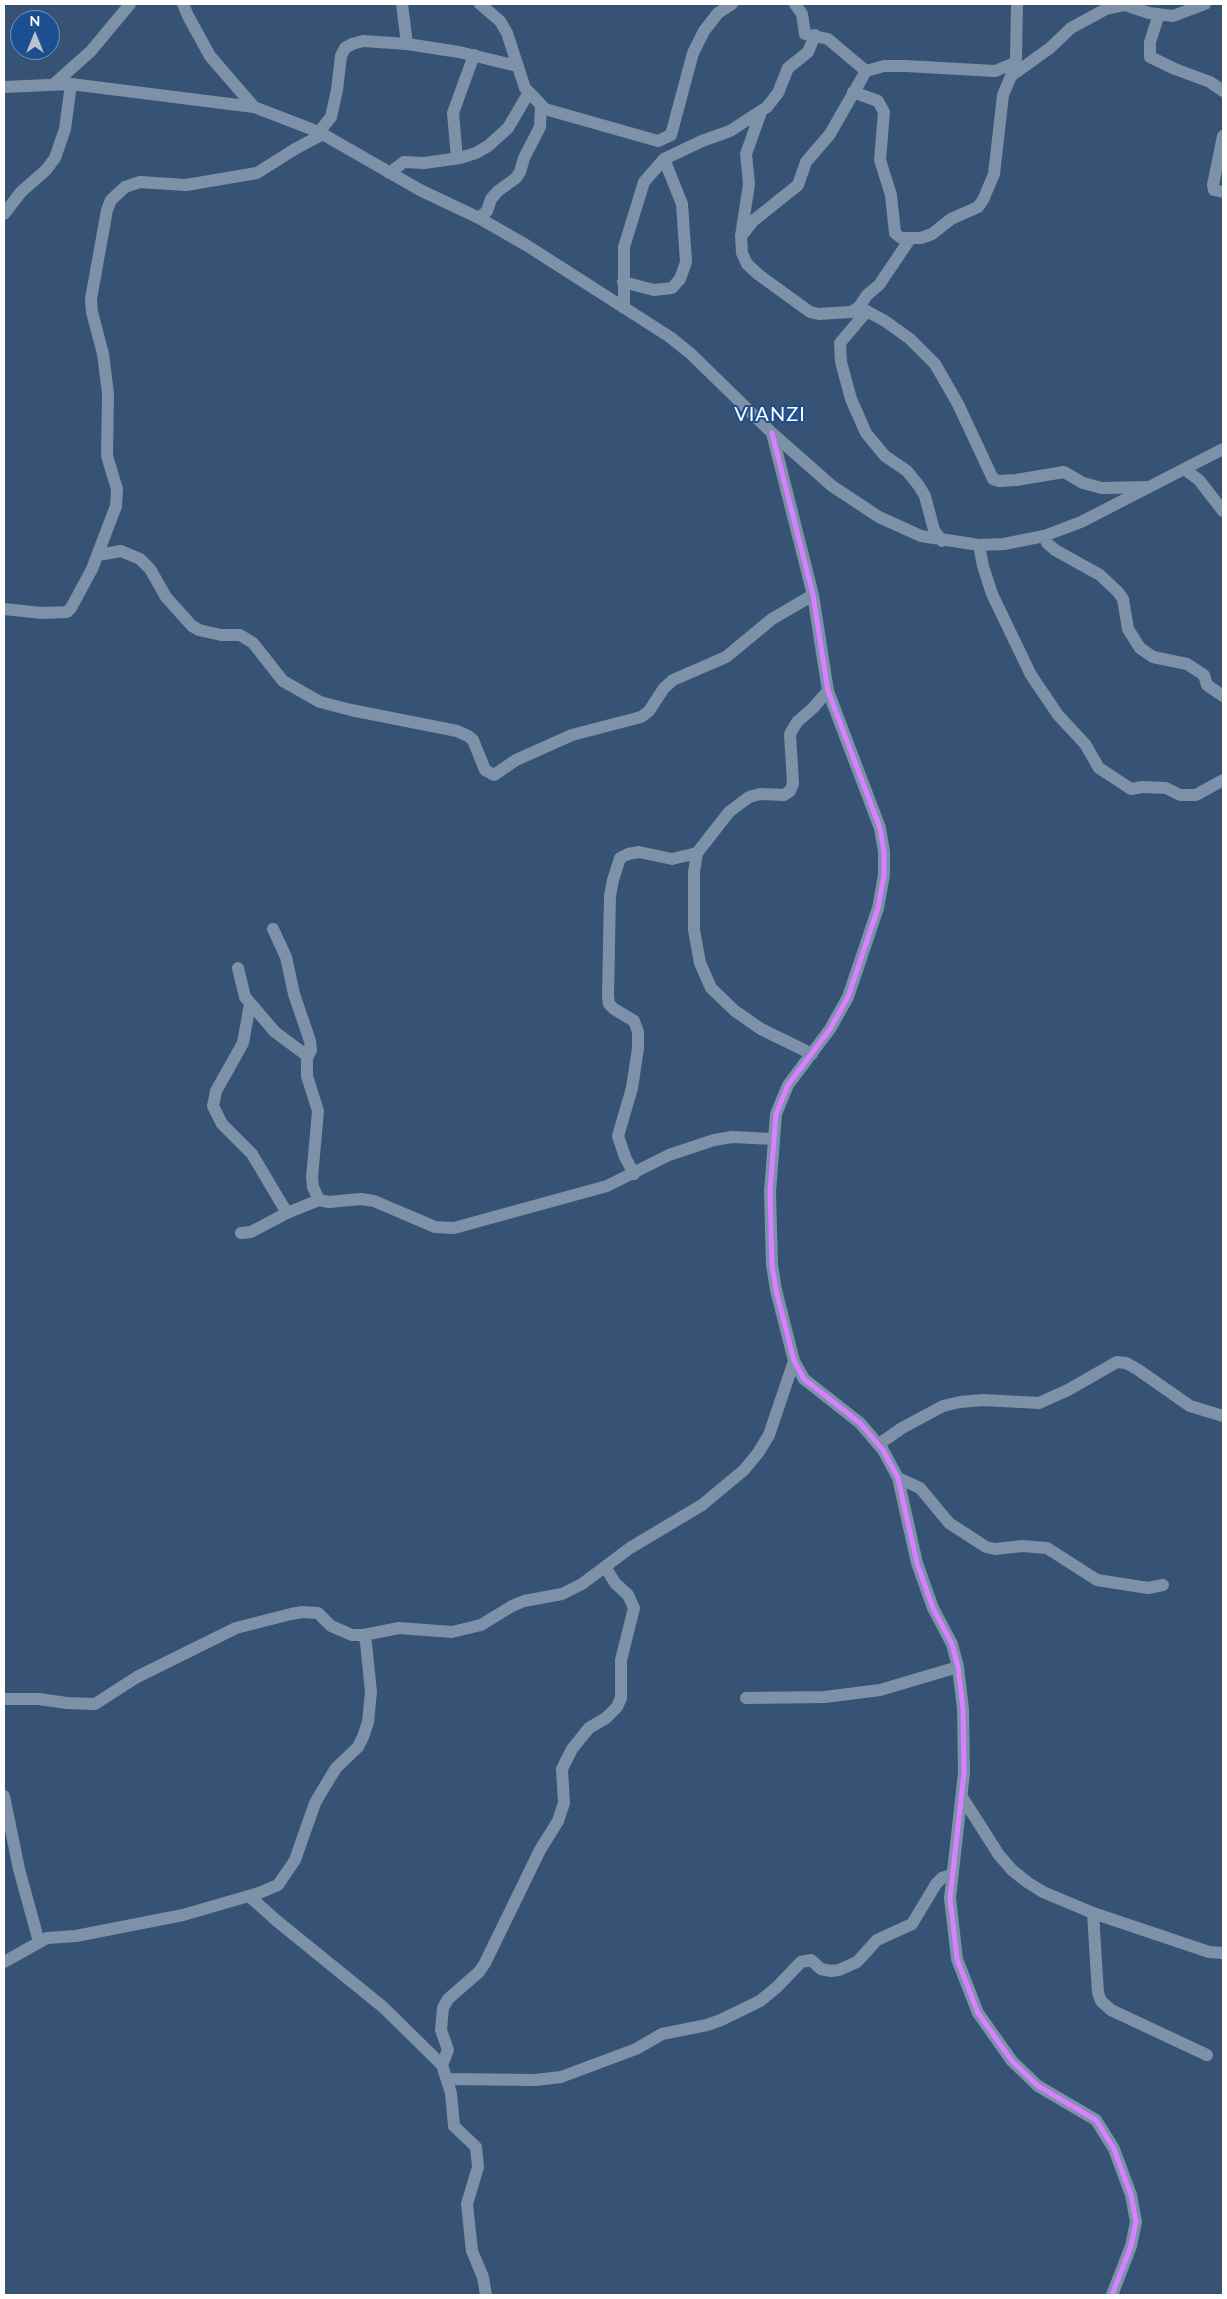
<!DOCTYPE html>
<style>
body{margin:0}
#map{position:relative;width:1227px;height:2299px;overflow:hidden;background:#365274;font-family:Lato,sans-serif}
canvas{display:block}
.frame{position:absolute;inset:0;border:5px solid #fff;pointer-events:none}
.north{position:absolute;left:10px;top:10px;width:50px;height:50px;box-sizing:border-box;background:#1b4f8f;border:1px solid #7695bc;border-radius:50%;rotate:0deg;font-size:14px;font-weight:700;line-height:20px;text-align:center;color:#fff}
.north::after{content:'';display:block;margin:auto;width:18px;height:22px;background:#b9c2ce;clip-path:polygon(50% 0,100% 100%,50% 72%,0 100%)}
</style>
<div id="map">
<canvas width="1227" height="2299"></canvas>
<div class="frame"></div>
<div class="north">N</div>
</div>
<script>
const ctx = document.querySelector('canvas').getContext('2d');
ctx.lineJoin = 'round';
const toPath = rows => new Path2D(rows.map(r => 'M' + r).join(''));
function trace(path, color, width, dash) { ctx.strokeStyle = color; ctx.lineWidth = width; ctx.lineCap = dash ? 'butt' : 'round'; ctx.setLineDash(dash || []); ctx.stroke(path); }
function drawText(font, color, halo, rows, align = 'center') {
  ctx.font = font + ' Lato,sans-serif'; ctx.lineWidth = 4; ctx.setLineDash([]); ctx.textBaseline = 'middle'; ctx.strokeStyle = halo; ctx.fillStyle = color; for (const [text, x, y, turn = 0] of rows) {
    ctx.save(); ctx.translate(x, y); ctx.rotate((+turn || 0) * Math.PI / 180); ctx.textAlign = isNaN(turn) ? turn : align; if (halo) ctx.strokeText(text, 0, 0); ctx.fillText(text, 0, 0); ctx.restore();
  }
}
trace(toPath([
 [183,4,188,16,210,56,254,107],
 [402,4,407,44,459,52,517,66],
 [480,4,500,21,507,33,525,88,545,109,658,141,671,135,693,53,704,31,718,13,732,4],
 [795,4,802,14,805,34,828,39,866,71,884,66,906,66,995,71,1015,63],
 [1159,14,1150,42,1150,57,1175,69,1210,82,1223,91],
 [1013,71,1016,58,1017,4],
 [54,84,91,51,130,4],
 [4,87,71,84,254,107,319,132,420,190,479,218,526,245,670,337,691,354,772,433,832,486,879,517,921,536,979,545,1004,544,1044,536,1081,522,1223,449],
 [853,92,878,101,884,112,880,160,891,195,895,233,901,238,921,238,932,234,951,219,978,207,983,200,994,174,1003,95,1011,76,1050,48,1071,28,1106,9,1125,5,1149,13,1173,16,1205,4],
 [761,112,746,154,749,184,741,236,742,253,747,264,759,275,810,312,819,314,851,312,859,307,867,295,879,285,910,239],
 [319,132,331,117,337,90,341,56,345,48,352,44,363,41,407,44],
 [1223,136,1213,185,1214,190,1223,192],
 [457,158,453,113,474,55],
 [389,173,404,162,424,163,460,158,476,153,488,146,508,128,528,94],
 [4,214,21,192,46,170,55,158,65,129,71,84],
 [479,218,487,211,491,199,498,191,516,178,520,172,524,158,540,127,541,106],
 [742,235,753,221,798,185,806,162,830,134,866,71],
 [623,282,654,290,672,288,680,279,686,262,682,204,664,159],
 [859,307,885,321,910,339,935,364,958,404,993,479,999,481,1016,480,1064,472,1083,483,1102,488,1146,487],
 [624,308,624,247,644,182,664,159,702,141,730,131,767,107,778,93,788,68,808,52,815,35],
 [867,311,840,343,841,362,851,399,866,433,885,456,907,471,919,486,925,496,934,530,942,541],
 [772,433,813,595,828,691,880,828,884,852,884,875,878,908,848,997,830,1029,788,1085,776,1114,770,1192,772,1265,776,1290,794,1361,804,1379,860,1423,883,1450,898,1478,917,1563,933,1608,952,1644,958,1667,963,1709,964,1773,950,1898,957,1959,978,2013,1012,2061,1038,2086,1096,2120,1114,2149,1131,2195,1136,2222,1131,2246,1112,2295],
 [1184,469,1199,480,1223,511],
 [1044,536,1047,543,1055,550,1100,575,1118,592,1123,599,1128,629,1140,648,1153,657,1187,664,1204,675,1207,685,1223,696],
 [979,545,983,566,992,594,1031,675,1058,715,1085,744,1099,768,1131,789,1142,787,1166,788,1180,795,1196,795,1223,780],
 [98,555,121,551,140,559,150,569,166,597,192,626,199,630,221,635,240,635,253,643,283,681,320,702,351,710,457,731,468,736,473,740,485,770,494,775,516,760,572,735,641,717,649,711,664,688,673,680,726,657,772,619,813,595],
 [4,609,42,613,67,612,71,608,92,569,116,506,117,489,107,456,108,393,103,354,92,312,91,299,107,210,111,200,125,187,140,182,186,185,257,173,295,149,323,134],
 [273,929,286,957,294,994,310,1041,311,1050,307,1058],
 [238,968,245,997,275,1032,306,1055,307,1058,307,1076,318,1111,312,1178,313,1187,319,1200,329,1202,361,1199,374,1201,435,1227,454,1228,607,1186,669,1155,714,1140,732,1137,773,1139],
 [250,1004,243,1043,216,1091,213,1106,222,1124,252,1154,287,1213],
 [812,1054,761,1029,735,1011,711,988,700,963,694,930,694,872,697,853,729,812,749,797,760,794,784,795,790,791,793,784,790,734,797,722,813,708,828,691],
 [634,1174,625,1157,618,1136,632,1088,638,1048,638,1032,634,1021,614,1009,609,1004,608,996,610,896,613,880,620,858,628,854,639,852,672,859,697,853],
 [241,1233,251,1232,287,1213,319,1200],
 [879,1444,902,1428,943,1406,960,1402,983,1400,1039,1403,1068,1390,1117,1362,1126,1363,1137,1369,1190,1406,1223,1416],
 [898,1478,920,1488,949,1523,986,1547,995,1549,1022,1546,1047,1548,1097,1580,1148,1588,1163,1585],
 [746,1698,825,1697,880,1690,958,1667],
 [4,1699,39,1699,67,1703,95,1704,137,1677,236,1628,291,1614,302,1612,318,1613,331,1626,352,1635,364,1635,399,1628,452,1632,481,1625,512,1606,524,1601,562,1594,582,1584,630,1548,702,1505,744,1470,758,1453,769,1435,794,1361],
 [4,1796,19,1869,39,1942],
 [962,1797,999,1855,1012,1870,1027,1882,1043,1892,1093,1913,1209,1952,1223,1953],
 [249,1896,277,1921,383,2007,442,2065,451,2093,454,2126,476,2147,478,2167,467,2204,472,2251,483,2277,486,2295],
 [1093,1913,1098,1993,1101,2001,1111,2010,1207,2055],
 [4,1962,47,1938,76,1936,183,1915,259,1893,278,1885,295,1860,315,1803,325,1786,336,1768,358,1747,363,1737,368,1722,371,1692,366,1643,364,1635],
 [442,2065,448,2050,441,2030,443,2008,448,1999,479,1972,485,1963,540,1850,558,1821,564,1803,562,1769,572,1749,589,1728,606,1718,617,1707,621,1698,621,1660,634,1608,628,1595,615,1583,606,1568],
 [447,2079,535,2080,561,2077,636,2049,662,2034,707,2025,721,2020,760,2001,777,1987,801,1962,811,1960,821,1969,831,1971,839,1970,857,1962,877,1940,912,1924,936,1884,942,1878,951,1875]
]), '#7d92a8', 12);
trace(toPath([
 [772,433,813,595,828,691,880,828,884,852,884,875,878,908,848,997,830,1029,788,1085,776,1114,770,1192,772,1265,776,1290,794,1361,804,1379,860,1423,883,1450,898,1478,917,1563,933,1608,952,1644,958,1667,963,1709,964,1773,950,1898,957,1959,978,2013,1012,2061,1038,2086,1096,2120,1114,2149,1131,2195,1136,2222,1131,2246,1112,2295]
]), '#d880ff', 5);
ctx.letterSpacing = '1px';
drawText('20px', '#fff', '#1b4f8f', [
 ["VIANZI",770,415]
]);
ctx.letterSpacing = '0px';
</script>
